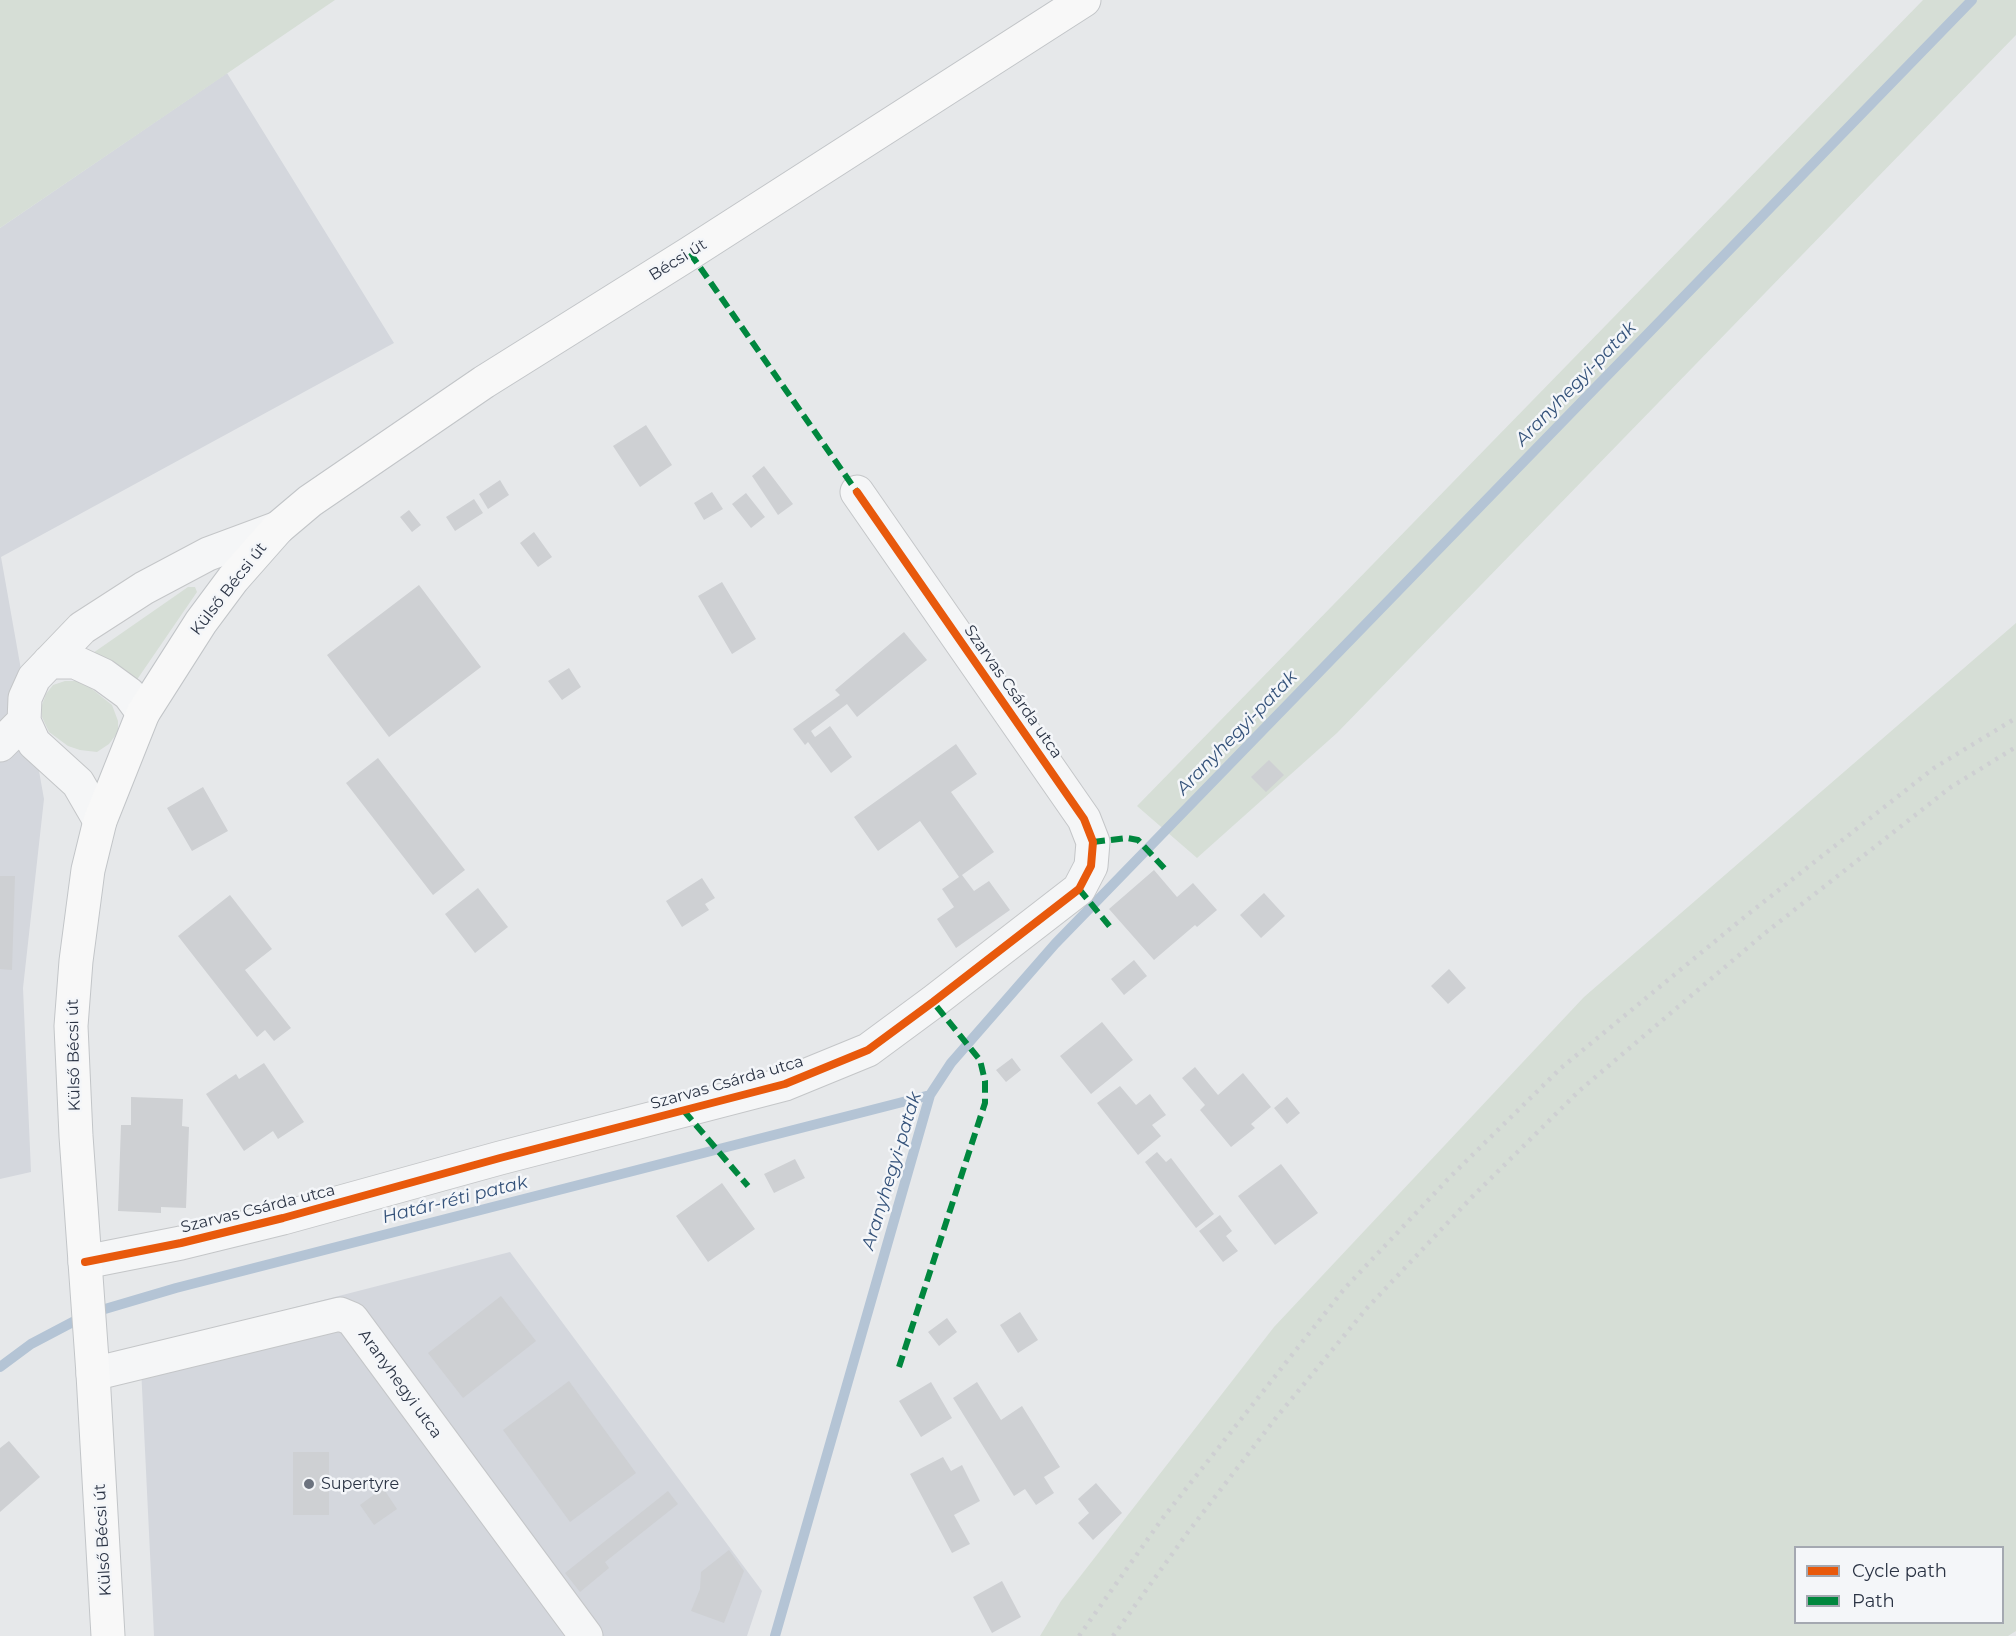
<!DOCTYPE html>
<meta charset="utf-8">
<style>
body{margin:0}
#map{position:relative;width:2016px;height:1636px;overflow:hidden;background:#e6e8ea;font-family:Montserrat,sans-serif}
canvas{display:block}
.legend{position:absolute;left:1794px;top:1546px;width:210px;height:78px;box-sizing:border-box;background:#f4f6f9;border:2px solid #a4a8b1;margin:0;padding:8px 10px;list-style:none;font-size:18px;color:#2b3445}
.legend li{display:flex;align-items:center;gap:12px;height:30px}
.legend b{width:30px;border:2px solid #a4a8b1}
</style>
<div id="map">
<canvas width="2016" height="1636"></canvas>
<ul class="legend">
<li><b style="height:8px;background:#e8590c"></b>Cycle path</li>
<li><b style="height:8px;background:#00873e"></b>Path</li>
</ul>
</div>
<script>
const ctx = document.querySelector('canvas').getContext('2d');
ctx.lineJoin = 'round';
function paint(path, color) { ctx.fillStyle = color; ctx.fill(path, 'evenodd'); }
const toPath = rows => new Path2D(rows.map(r => 'M' + r).join(''));
function trace(path, color, width, dash) { ctx.strokeStyle = color; ctx.lineWidth = width; ctx.lineCap = dash ? 'butt' : 'round'; ctx.setLineDash(dash || []); ctx.stroke(path); }
function drawText(font, color, halo, rows, align = 'center') {
  ctx.font = font + ' Montserrat,sans-serif'; ctx.lineWidth = 5; ctx.setLineDash([]); ctx.textBaseline = 'middle'; ctx.strokeStyle = halo; ctx.fillStyle = color; for (const [text, x, y, turn = 0] of rows) {
    ctx.save(); ctx.translate(x, y); ctx.rotate((+turn || 0) * Math.PI / 180); ctx.textAlign = isNaN(turn) ? turn : align; if (halo) ctx.strokeText(text, 0, 0); ctx.fillText(text, 0, 0); ctx.restore();
  }
}
paint(toPath([
 [227,73,394,343,1,557,44,799,23,988,31,1172,0,1179,0,228],
 [510,1252,762,1591,747,1636,154,1636,140,1347]
]), '#d4d7dd');
paint(toPath([
 [0,0,335,0,0,228],
 [1923,0,2016,0,2016,35,1337,733,1197,858,1137,806],
 [188,587,195,587,197,592,134,684,93,653],
 [2016,623,2016,1631,2008,1636,1040,1636,1061,1601,1274,1327,1584,997],
 [1796,1548,2002,1548,2002,1622,1796,1622],
 [65,681,76,681,87,685,112,705,118,721,118,732,109,744,97,752,80,750,68,746,49,732,42,717,42,705,46,694,53,685]
]), '#d6ded6');
trace(toPath([
 [0,1367,31,1344,88,1314,176,1288,930,1095],
 [775,1636,930,1095,951,1063,1055,944,1972,0]
]), '#b4c4d5', 10);
paint(toPath([
 [646,425,672,465,640,487,613,446],
 [764,466,793,504,778,515,752,476],
 [500,480,509,495,488,509,479,494],
 [712,492,723,509,704,520,694,503],
 [746,493,765,517,751,528,732,504],
 [474,499,483,513,455,531,446,517],
 [409,510,421,525,412,532,400,517],
 [534,532,552,557,538,567,520,543],
 [722,582,756,639,732,654,698,596],
 [419,585,481,667,389,737,327,655],
 [904,632,927,660,857,717,847,704,811,731,815,737,830,726,852,757,831,773,808,742,805,745,793,729,840,695,835,690],
 [569,668,581,687,562,700,548,681],
 [956,744,977,774,951,792,994,852,962,875,974,891,989,881,1010,910,956,948,937,919,954,907,942,889,959,877,920,821,878,851,854,817],
 [378,758,465,870,433,895,346,783],
 [1269,760,1284,775,1266,792,1251,777],
 [203,787,228,831,192,851,167,808],
 [1154,870,1177,897,1193,883,1217,910,1197,927,1195,925,1154,960,1109,909],
 [0,876,15,876,12,970,0,969],
 [702,878,715,898,705,904,709,910,682,927,666,901],
 [478,888,508,927,475,953,445,914],
 [1264,893,1285,916,1261,938,1240,915],
 [230,895,272,949,245,970,291,1028,274,1041,265,1030,257,1037,178,936],
 [1134,960,1147,976,1124,995,1111,979],
 [1449,969,1466,988,1448,1004,1431,986],
 [1102,1022,1133,1060,1091,1094,1060,1056],
 [1012,1058,1021,1070,1006,1082,996,1070],
 [264,1063,304,1122,278,1139,273,1131,244,1151,206,1094,236,1074,239,1079],
 [1195,1067,1218,1095,1243,1073,1271,1107,1251,1124,1255,1128,1231,1147,1200,1110,1205,1105,1182,1078],
 [1120,1086,1136,1105,1150,1094,1166,1115,1152,1125,1161,1136,1138,1155,1097,1103],
 [131,1097,183,1099,182,1126,189,1127,186,1208,161,1207,161,1213,118,1211,121,1125,131,1125],
 [1287,1097,1300,1113,1287,1124,1274,1108],
 [1157,1152,1166,1162,1171,1158,1214,1214,1196,1228,1145,1162],
 [795,1159,805,1178,774,1193,764,1174],
 [1281,1164,1318,1213,1275,1245,1238,1196],
 [722,1183,755,1229,708,1262,676,1216],
 [1220,1215,1232,1231,1226,1236,1238,1251,1223,1262,1199,1231],
 [501,1296,536,1341,463,1398,428,1353],
 [1020,1312,1038,1340,1018,1353,1000,1325],
 [947,1318,957,1332,939,1346,928,1332],
 [569,1381,636,1473,570,1522,503,1430],
 [931,1382,952,1418,921,1437,899,1401],
 [977,1382,1001,1420,1022,1406,1060,1467,1044,1477,1054,1493,1036,1505,1025,1489,1014,1496,953,1398],
 [9,1441,40,1477,0,1512,0,1448],
 [293,1452,329,1452,329,1515,293,1515],
 [943,1457,951,1471,962,1465,980,1501,954,1515,970,1544,952,1553,910,1474],
 [1096,1483,1122,1513,1093,1540,1078,1523,1089,1513,1078,1499],
 [383,1488,397,1509,374,1525,360,1505],
 [668,1491,678,1504,605,1562,609,1568,580,1592,565,1573],
 [729,1550,744,1571,724,1623,691,1611,700,1589,701,1572],
 [1002,1581,1021,1617,992,1633,973,1597]
]), '#ced0d3');
const minor = toPath([
 [49,662,75,662,103,675,129,694,143,713],
 [0,745,24,721],
 [100,821,78,783,34,743,24,721,25,698,34,678,82,628,144,588,208,554,278,528],
 [85,1262,181,1243,283,1218,500,1158,785,1084,868,1050,933,1002,1079,889,1091,866,1093,842,1084,819,857,492],
 [93,1374,340,1314,352,1319,586,1636]
]);
const major = toPath([
 [108,1636,93,1374,76,1136,71,1026,76,961,88,870,100,821,143,713,201,622,233,579,278,528,310,501,484,382,690,253,1084,0]
]);
trace(minor, '#c4c6c8', 35);
trace(major, '#c2c5c8', 35);
trace(minor, '#f5f6f7', 33);
trace(major, '#f8f8f8', 33);
trace(toPath([
 [1079,1636,1162,1519,1345,1288,1450,1177,1561,1068,1747,915,1934,768,2016,718],
 [1113,1636,1188,1532,1275,1419,1367,1308,1471,1198,1579,1091,1765,933,1951,787,2016,747]
]), '#cecfd2', 4.5, [3, 6]);
trace(toPath([
 [690,253,857,492],
 [1093,842,1127,838,1138,840,1166,870],
 [1079,889,1111,928],
 [684,1111,748,1186],
 [899,1367,985,1103,985,1081,980,1060,933,1002]
]), '#00873e', 6, [12, 6]);
trace(toPath([
 [85,1262,181,1243,283,1218,500,1158,785,1084,868,1050,933,1002,1079,889,1091,866,1093,842,1084,819,857,492]
]), '#e8590c', 8);
for (const [x, y, r, color] of [
 [309,1484,6,"#6c737f"]
]) { const dot = new Path2D(); dot.arc(x, y, r, 0, 2 * Math.PI); ctx.fillStyle = color; ctx.fill(dot); trace(dot, '#f4f6f9', 2); }
drawText('16px', '#2b3445', '#f4f6f9', [
 ["Bécsi út",678,260,-32],
 ["Külső Bécsi út",229,589,-52],
 ["Szarvas Csárda utca",1013,692,55],
 ["Külső Bécsi út",74,1055,-91],
 ["Szarvas Csárda utca",727,1083,-16],
 ["Szarvas Csárda utca",258,1209,-14],
 ["Aranyhegyi utca",400,1384,54],
 ["Külső Bécsi út",103,1540,-93]
]);
drawText('16px', '#2b3445', '#f4f6f9', [
 ["Supertyre",321,1484]
], 'left');
drawText('italic 18px', '#34527a', '#f4f6f9', [
 ["Aranyhegyi-patak",1576,384,-46],
 ["Aranyhegyi-patak",1237,733,-46],
 ["Aranyhegyi-patak",892,1171,-73],
 ["Határ-réti patak",455,1200,-14]
]);
</script>
